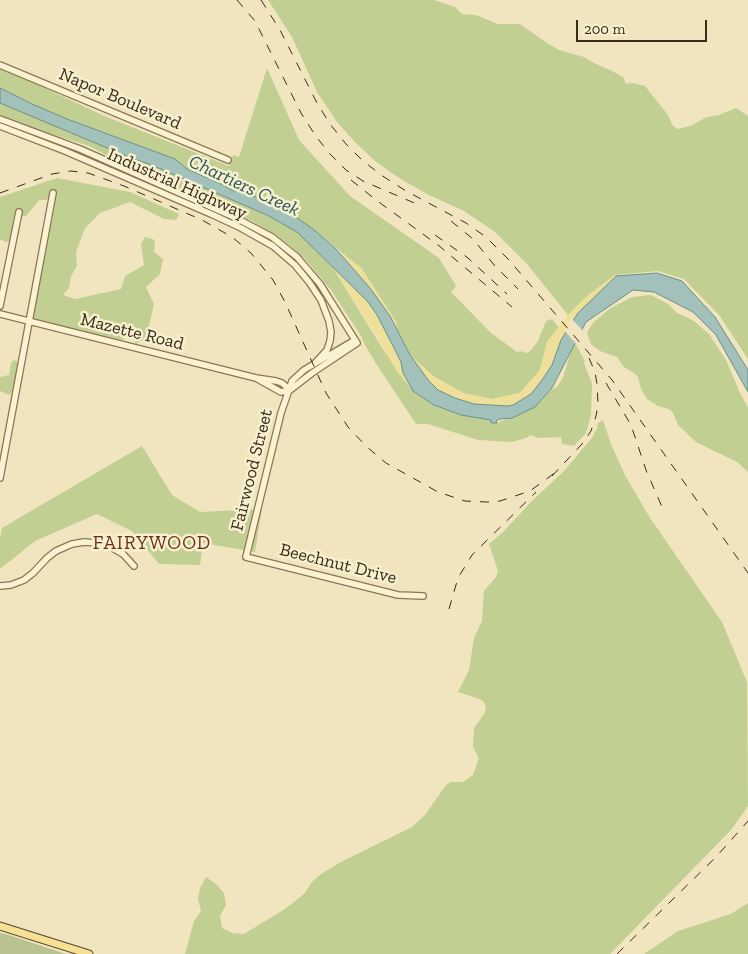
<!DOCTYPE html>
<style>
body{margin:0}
#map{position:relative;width:748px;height:954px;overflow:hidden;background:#f0e5be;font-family:"Zilla Slab",serif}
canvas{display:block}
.scale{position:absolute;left:576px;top:20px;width:131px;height:22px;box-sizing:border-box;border:2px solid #382c1b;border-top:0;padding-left:6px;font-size:15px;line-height:18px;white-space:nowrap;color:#382c1b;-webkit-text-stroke:4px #f7efce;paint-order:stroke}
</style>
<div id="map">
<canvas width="748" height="954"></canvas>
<div class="scale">200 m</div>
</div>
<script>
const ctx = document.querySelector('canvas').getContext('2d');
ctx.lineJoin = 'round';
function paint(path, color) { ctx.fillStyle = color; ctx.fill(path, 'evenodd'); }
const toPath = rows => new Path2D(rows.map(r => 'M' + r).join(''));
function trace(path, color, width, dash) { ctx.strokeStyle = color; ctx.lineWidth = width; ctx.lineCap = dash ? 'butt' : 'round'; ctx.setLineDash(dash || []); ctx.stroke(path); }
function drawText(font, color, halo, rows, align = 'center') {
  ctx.font = font + ' "Zilla Slab",serif'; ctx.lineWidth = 5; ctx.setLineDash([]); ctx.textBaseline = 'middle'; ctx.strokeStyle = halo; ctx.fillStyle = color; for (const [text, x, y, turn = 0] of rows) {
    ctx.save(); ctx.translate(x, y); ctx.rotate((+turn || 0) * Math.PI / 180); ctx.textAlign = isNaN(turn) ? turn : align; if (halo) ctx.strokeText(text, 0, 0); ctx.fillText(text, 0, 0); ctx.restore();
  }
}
paint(toPath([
 [268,0,434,0,455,7,462,14,476,15,498,24,520,24,547,43,559,50,584,57,594,63,612,71,623,77,626,84,633,83,645,86,668,115,673,126,678,129,690,126,707,117,719,115,736,108,748,116,748,359,719,315,684,279,658,271,615,275,586,297,568,315,527,264,495,232,464,211,429,195,399,178,375,161,354,141,337,122,317,92,292,37],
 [0,67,102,115,229,166,233,155,239,157,267,68,299,140,350,196,439,258,456,286,451,292,491,333,517,352,520,351,527,353,532,349,538,341,546,321,552,319,559,327,547,342,540,370,520,393,492,399,463,393,433,376,410,355,397,329,396,322,362,269,313,229,287,211,233,191,225,186,187,169,175,159,67,119,32,104,0,88],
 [0,103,131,158,154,166,267,215,297,232,333,268,384,351,414,391,434,405,461,415,491,420,491,423,497,423,535,407,551,390,557,387,563,378,571,350,575,343,585,361,584,363,592,384,591,415,586,433,574,446,562,444,561,437,539,438,530,435,526,438,512,442,478,440,428,424,416,424,377,365,365,345,361,336,331,290,306,260,289,245,274,234,252,221,129,167,89,146,45,132,0,115],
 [57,178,130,192,179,214,176,220,164,219,130,202,100,213,85,228,76,252,77,266,71,276,69,288,63,295,75,299,121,289,125,276,144,265,141,244,145,237,155,240,154,252,163,259,160,274,146,287,154,304,146,339,138,342,136,345,132,329,129,330,123,340,99,337,35,320,33,315,56,199,39,200,26,216,14,217,13,222,19,232,18,237,6,242,0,239,0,197],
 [651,295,668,304,677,313,694,321,709,334,726,360,741,395,748,407,748,472,737,462,696,442,678,425,673,413,669,409,658,406,647,399,641,389,638,377,634,373,624,367,617,357,600,351,591,344,587,333,590,327,594,322,609,309,632,297],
 [14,360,19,363,12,392,9,395,0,391,0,377,9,375,11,363],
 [603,420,611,444,625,475,650,518,722,622,747,682,748,806,731,830,610,954,185,954,194,921,201,911,198,899,200,888,206,877,216,884,224,893,226,905,220,916,222,928,232,933,244,934,285,909,305,893,312,882,321,874,341,862,412,827,425,815,446,785,451,782,463,782,473,775,479,758,473,747,474,728,485,713,486,707,483,701,477,698,458,692,469,670,474,638,482,621,484,591,496,577,498,571,489,544,503,532,534,499,564,471,591,439,597,429,598,423],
 [142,446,172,495,200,512,262,509,255,552,203,543,200,565,159,564,132,531,97,514,35,541,0,569,0,539,2,528],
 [748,903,748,954,644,954,678,931,731,914]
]), '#c2cf92');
paint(toPath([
 [336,249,362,269,396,322,397,329,390,316,370,288],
 [333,268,368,302,377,315,401,362,403,373,413,391,396,370,374,332],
 [615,275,616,276,578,313,561,340,552,365,542,380,531,394,513,405,493,406,474,404,455,398,438,390,429,381,410,355,433,376,463,393,492,399,520,393,540,370,547,342,568,315,586,297]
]), '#eedf99');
paint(toPath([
 [0,933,9,935,66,954,0,954]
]), '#b9c392');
const water = toPath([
 [0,88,32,104,67,119,175,159,187,169,225,186,233,191,240,190,287,211,313,229,336,249,370,288,390,316,410,355,429,381,438,390,455,398,474,404,508,406,513,405,531,394,542,380,552,365,561,340,578,313,616,276,657,273,682,281,715,317,748,370,748,392,716,335,693,312,654,292,633,290,586,322,552,388,535,407,512,418,500,419,496,421,497,423,491,423,491,420,461,415,434,405,413,391,403,373,401,362,393,346,377,315,368,302,297,232,267,215,154,166,131,158,0,103,0,88]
]);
paint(water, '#a2c1bb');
trace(water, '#699089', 1);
paint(toPath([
 [571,318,584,332,577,345,564,330]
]), '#f0e5be');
const minor = toPath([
 [0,65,228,160],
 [0,119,80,149,236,218,272,237,297,257,320,284,357,343,312,373,290,390,281,392,256,378],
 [0,126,65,151,211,214,241,228,273,246,295,265,309,282,321,300,329,321,331,332,330,341,327,350,315,363],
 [0,306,19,212],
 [0,314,256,378,276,381,282,383,290,390],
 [355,340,304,370,292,381,281,413,246,557,398,595,423,596],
 [0,478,53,193],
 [0,586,11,585,24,580,33,573,47,558,56,551,72,544,84,542,98,543,111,547,123,554,134,566]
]);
const major = toPath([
 [0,926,89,954]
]);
trace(minor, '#897656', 8);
trace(major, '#57432b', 9);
trace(minor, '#fbf2d2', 5.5);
trace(major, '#f6e093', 7);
trace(toPath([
 [237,0,255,21,301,113,315,135,329,153,346,170,363,181,419,205],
 [261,0,280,30,317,103,330,124,346,144,362,160,381,175,406,191,466,223,486,237,509,260,612,380,748,573],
 [351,180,376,200,438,245,512,307],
 [0,193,52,174,71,171,88,173,124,186,202,220,232,237,251,253,273,280,285,302,326,393,348,427,367,447,386,463,438,492,465,501,487,502,500,501,530,491,556,472],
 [451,221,473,239,495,266,518,289],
 [435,235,468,258,507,294],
 [606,383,631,425,646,470,662,507],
 [552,476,582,444,591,431,596,416,598,404,597,384,595,372,589,358],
 [449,609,458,578,472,555,536,492],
 [617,954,716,857,748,821]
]), '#382c1b', 1, [9, 9]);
drawText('18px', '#382c1b', '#f7efce', [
 ["Napor Boulevard",120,99,23],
 ["Industrial Highway",177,184,24],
 ["Mazette Road",132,332,14],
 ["Fairwood Street",252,470,-76],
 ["Beechnut Drive",338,564,14]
]);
drawText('italic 19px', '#2a5859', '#f7efce', [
 ["Chartiers Creek",244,186,25]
]);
ctx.letterSpacing = '1px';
drawText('19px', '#672f18', '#f7efce', [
 ["FAIRYWOOD",152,544]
]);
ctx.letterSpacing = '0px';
</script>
